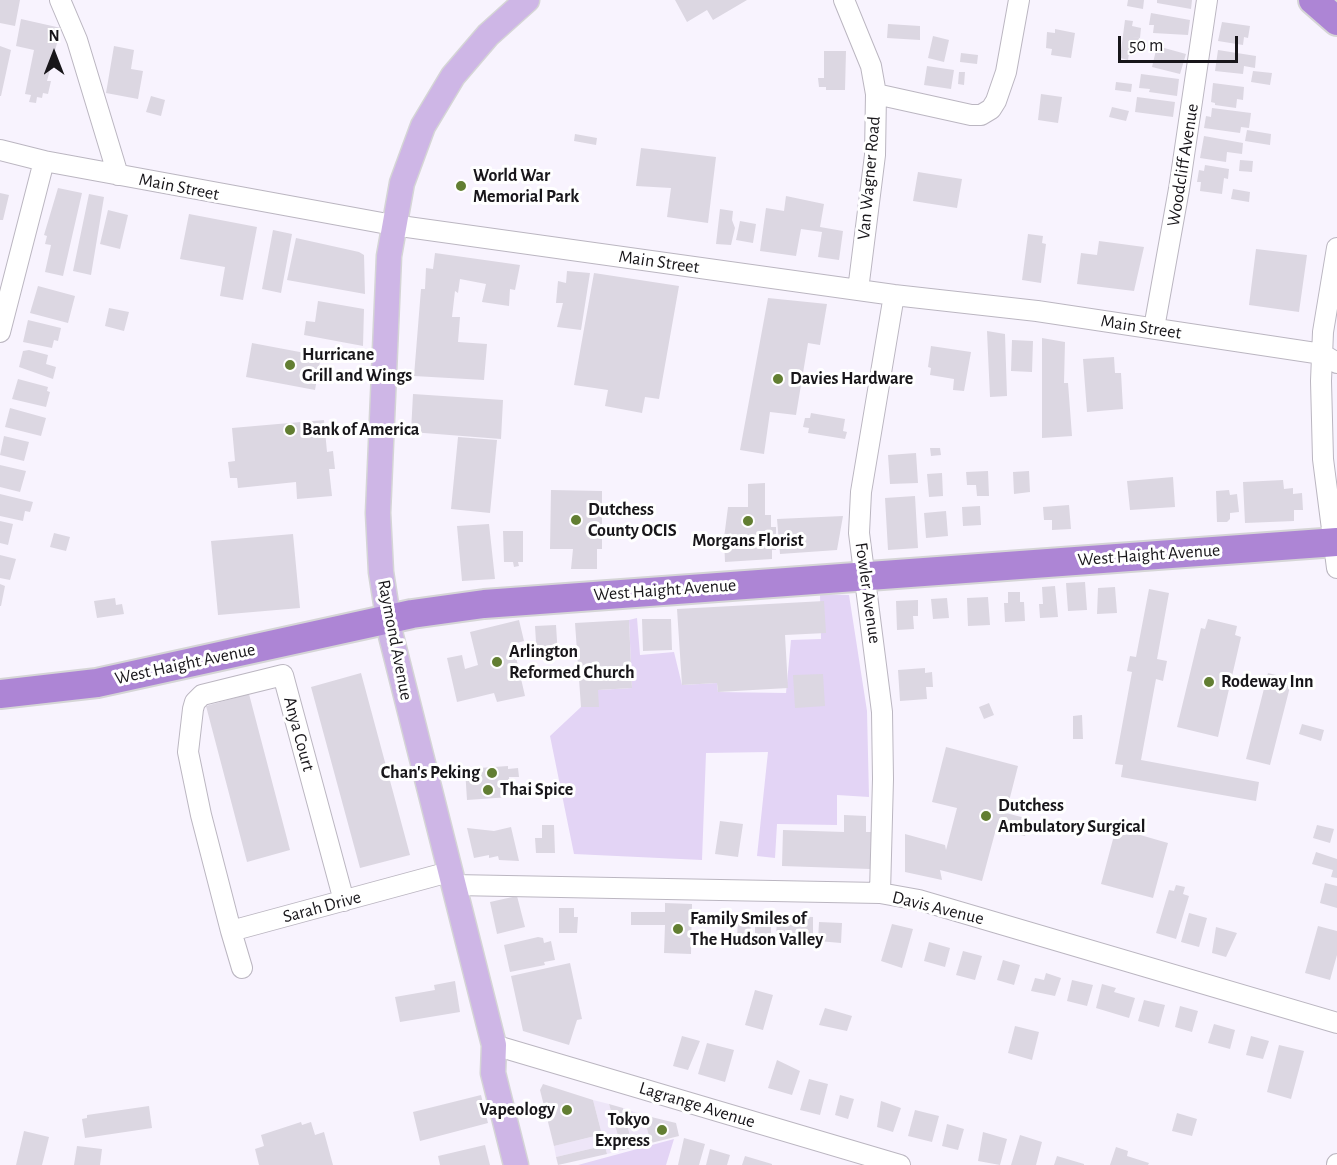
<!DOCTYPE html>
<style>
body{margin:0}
#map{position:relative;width:1337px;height:1165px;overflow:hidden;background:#f8f3fe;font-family:"Alegreya Sans",sans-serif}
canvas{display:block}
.north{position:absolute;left:24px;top:24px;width:60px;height:60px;-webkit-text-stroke:4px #fff;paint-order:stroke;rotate:0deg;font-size:16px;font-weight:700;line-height:24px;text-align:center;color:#18161a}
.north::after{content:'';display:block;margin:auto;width:21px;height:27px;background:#18161a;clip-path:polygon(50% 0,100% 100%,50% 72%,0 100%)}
.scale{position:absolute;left:1118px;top:36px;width:120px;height:27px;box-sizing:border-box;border:3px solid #18161a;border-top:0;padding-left:8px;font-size:18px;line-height:21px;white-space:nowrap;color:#18161a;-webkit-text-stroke:4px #fff;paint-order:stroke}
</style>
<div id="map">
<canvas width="1337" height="1165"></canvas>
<div class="north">N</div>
<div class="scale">50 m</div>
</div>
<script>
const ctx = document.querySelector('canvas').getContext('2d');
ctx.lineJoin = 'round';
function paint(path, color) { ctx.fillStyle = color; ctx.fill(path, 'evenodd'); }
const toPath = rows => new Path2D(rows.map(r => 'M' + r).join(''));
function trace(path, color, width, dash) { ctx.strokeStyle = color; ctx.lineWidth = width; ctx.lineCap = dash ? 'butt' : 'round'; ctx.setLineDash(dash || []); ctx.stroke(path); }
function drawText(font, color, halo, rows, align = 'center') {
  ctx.font = font + ' "Alegreya Sans",sans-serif'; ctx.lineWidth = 6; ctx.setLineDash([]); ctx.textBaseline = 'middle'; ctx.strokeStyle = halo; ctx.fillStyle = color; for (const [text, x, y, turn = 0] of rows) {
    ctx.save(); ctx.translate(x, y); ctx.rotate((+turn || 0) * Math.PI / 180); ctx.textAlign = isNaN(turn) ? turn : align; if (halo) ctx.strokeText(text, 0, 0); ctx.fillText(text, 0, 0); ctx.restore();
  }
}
paint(toPath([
 [593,1100,609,1104,622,1150,607,1154],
 [623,1108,643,1115,651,1143,633,1148],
 [595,1136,598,1147,556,1157,554,1146]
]), '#eee6f8');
paint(toPath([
 [820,594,849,595,867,711,869,797,837,795,837,825,777,824,775,858,757,856,768,752,706,753,702,860,574,854,550,736,581,707,598,707,598,690,632,688,629,620,637,618,640,655,674,652,682,685,717,683,718,692,786,693,791,640,821,639],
 [674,1139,666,1165,578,1165]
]), '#e3d4f5');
paint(toPath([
 [0,0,20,0,15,26,0,23],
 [675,0,747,0,713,20,707,10,687,22],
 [1128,0,1144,0,1143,9,1127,6],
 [1157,0,1192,0,1191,9,1157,3],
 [1151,13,1190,20,1188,35,1153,33,1154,25,1149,25],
 [21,19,61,28,47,81,51,81,48,94,43,93,42,98,37,97,36,103,29,102,31,95,25,94,34,50,16,46],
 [1125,20,1133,21,1132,26,1141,28,1140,38,1131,37,1139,38,1137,48,1130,47,1128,60,1120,58],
 [1222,22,1250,26,1248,38,1244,37,1243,45,1218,41],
 [888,24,920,26,920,40,887,38],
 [1055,29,1075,33,1071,58,1051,55,1052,49,1046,48,1047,32,1055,33],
 [933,36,949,40,944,62,928,58],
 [0,46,11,50,1,96,0,96],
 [114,46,134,50,131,69,143,71,138,99,106,93],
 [1157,46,1186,54,1180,74,1152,67],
 [1218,50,1256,56,1255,68,1244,66,1243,74,1215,71],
 [824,51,846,51,845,90,826,90,826,87,819,87,818,78,824,78],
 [961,53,978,55,977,64,960,62],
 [927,66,954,70,951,89,924,85],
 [1253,71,1272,73,1270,85,1251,82],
 [959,72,965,72,964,85,958,84],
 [1141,74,1179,79,1177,96,1149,92,1150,89,1139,88],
 [1116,82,1132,84,1131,92,1115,90],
 [1213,83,1244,87,1243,100,1237,99,1236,108,1215,105,1215,103,1211,102],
 [1041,94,1062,97,1058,123,1038,120],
 [151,96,165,100,161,116,146,112],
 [1137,97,1175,102,1173,117,1135,112],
 [1112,107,1129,111,1126,121,1109,117],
 [1212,108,1251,113,1249,128,1241,127,1240,133,1204,128,1206,116,1211,117],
 [1247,130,1271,134,1270,145,1245,141],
 [575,134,597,138,596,145,574,141],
 [1204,136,1243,143,1242,154,1227,152,1226,162,1200,158],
 [641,148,716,157,708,223,667,217,671,188,636,186],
 [1240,160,1253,161,1252,172,1239,171],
 [1205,165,1229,169,1228,179,1224,178,1222,194,1200,191,1201,182,1197,182,1199,170,1204,171],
 [918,172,962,179,957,208,913,201],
 [58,188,82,193,63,276,45,272,51,245,45,244,47,236,44,235],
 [1233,189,1250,192,1249,202,1231,199],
 [0,193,9,195,3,220,0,220],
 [89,194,104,197,91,275,73,271],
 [786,196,824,204,820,227,843,231,839,260,818,257,822,232,801,229,796,256,760,251,766,208,784,211],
 [720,209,733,211,732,220,735,228,731,245,716,244],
 [108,210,128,215,120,249,100,244],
 [189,214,257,227,243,300,220,296,225,267,180,259],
 [740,221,756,224,753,243,736,240],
 [273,230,292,234,281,293,262,289],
 [1028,234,1043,236,1042,243,1046,244,1041,283,1022,280],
 [296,238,359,252,364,255,365,294,287,280],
 [1099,241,1144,247,1134,291,1077,284,1081,253,1097,255],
 [1256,249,1307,255,1299,312,1249,305],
 [435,253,520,265,515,290,510,289,509,306,482,302,486,284,460,279,458,293,455,291,452,317,460,317,458,342,487,344,484,380,414,376,421,289,425,289,426,268,433,269],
 [567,271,590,273,581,330,557,327,563,303,556,303,558,281,566,283],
 [594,273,679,286,659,399,645,397,642,413,605,406,608,390,574,385],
 [38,286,75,296,68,323,30,313],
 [768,298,827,304,820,345,808,343,796,415,770,412,764,454,740,450],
 [318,301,364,309,363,346,304,335,306,321,315,322],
 [109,308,129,312,124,331,105,326],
 [28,320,61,328,58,341,54,340,52,348,23,342],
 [987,331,1005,334,1007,396,990,397],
 [1042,338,1065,342,1064,383,1068,383,1072,436,1042,438],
 [1012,340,1033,341,1032,372,1011,371],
 [252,343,321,356,315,390,246,377],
 [931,346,971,352,964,391,953,390,954,379,930,375,931,368,928,367],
 [29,350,48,355,46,364,56,367,53,379,19,367,23,351],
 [1114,357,1115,373,1121,373,1123,409,1087,412,1083,359],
 [18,379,48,387,47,391,50,392,46,407,12,399],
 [413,394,503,400,501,439,411,432],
 [10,408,46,418,41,436,5,427],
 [811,413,845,419,843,431,847,432,845,439,808,433,809,428,803,427,805,418,810,418],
 [324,420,327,452,333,451,335,469,329,469,332,496,297,499,296,482,238,488,237,478,230,478,228,462,235,461,232,428],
 [4,436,29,442,24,461,0,455],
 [458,437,497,440,490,513,451,509],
 [930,448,940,448,941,455,931,456],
 [916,453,918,483,890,484,888,455],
 [0,465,26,471,20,492,0,487],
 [988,471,989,496,977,496,976,485,967,485,966,472],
 [1029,471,1030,492,1014,494,1013,472],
 [942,473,943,496,929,497,927,474],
 [1173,477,1175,507,1130,510,1127,481],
 [1283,480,1284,489,1293,488,1293,494,1302,493,1303,510,1294,510,1294,521,1245,523,1243,482],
 [765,483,765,515,771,515,771,527,776,527,776,550,772,550,772,559,725,562,724,538,728,507,748,507,748,484],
 [551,490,602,491,602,549,597,549,597,569,571,569,573,549,550,549],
 [1229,490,1230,495,1237,494,1239,512,1230,513,1230,519,1227,522,1217,522,1216,491],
 [0,494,33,502,30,512,25,511,23,521,0,516],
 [915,496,918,548,888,550,885,498],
 [1069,505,1071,529,1052,530,1052,520,1044,520,1043,507],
 [980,506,981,525,963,526,962,507],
 [946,511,948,536,926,538,924,513],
 [843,516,837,550,780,554,777,519],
 [0,521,13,524,8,545,0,543],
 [489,524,495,579,462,581,457,526],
 [503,531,523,531,523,562,518,562,519,566,514,567,513,562,504,562],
 [54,533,70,537,66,551,50,547],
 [293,534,300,608,218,615,211,541],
 [0,555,16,559,10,580,0,578],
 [1085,582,1087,610,1068,611,1066,583],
 [0,584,5,586,1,606,0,606],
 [1055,586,1058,617,1040,618,1039,604,1043,604,1042,587],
 [1115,587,1117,613,1097,614,1098,588],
 [1149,589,1169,593,1157,659,1167,661,1163,681,1156,679,1141,760,1259,782,1256,801,1121,777,1123,765,1115,764,1132,672,1127,671,1130,656,1136,657],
 [1008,592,1020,592,1020,602,1024,602,1025,621,1005,622,1004,603,1008,603],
 [988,597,990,625,968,626,967,598],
 [115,598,116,605,122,604,124,614,97,618,94,601],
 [947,598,949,618,933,619,931,599],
 [918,600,918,616,913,616,914,629,897,630,896,601],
 [824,601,826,633,785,635,788,688,718,692,717,683,682,685,677,609],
 [642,619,671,619,672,650,643,651],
 [1208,619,1237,626,1235,635,1241,637,1218,737,1177,727,1201,628,1205,629],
 [519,620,524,641,513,644,525,696,497,702,494,693,457,702,447,658,462,655,465,669,478,665,470,632],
 [629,620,632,688,598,690,599,707,581,707,575,623],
 [556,625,558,657,537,658,535,626],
 [925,668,925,673,932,672,933,687,926,687,927,699,900,701,898,670],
 [361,673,410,855,360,868,311,687],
 [1268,673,1292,679,1270,765,1246,759],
 [823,674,825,706,795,708,793,675],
 [249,694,290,850,247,862,206,706],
 [989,703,994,715,984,719,979,707],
 [1082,715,1083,739,1073,739,1073,716],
 [1302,724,1324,730,1321,741,1299,734],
 [946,747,1018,766,1006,813,1029,819,1025,836,996,829,982,881,940,870,942,880,905,872,905,834,945,845,946,850,957,808,932,802],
 [508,766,508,769,518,768,519,777,509,777,510,797,467,800,465,769],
 [844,815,866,816,866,832,871,832,870,869,782,866,783,830,844,832],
 [720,821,743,824,738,857,715,854],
 [542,825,554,825,555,853,536,853,535,838,542,838],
 [1317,825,1334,829,1330,843,1313,838],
 [511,827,519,861,499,860,498,856,489,858,489,855,474,858,467,828,494,831],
 [1116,828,1168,843,1153,898,1101,884],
 [1316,852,1337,859,1337,878,1331,877,1333,870,1312,864],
 [1325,883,1337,886,1337,908,1320,903],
 [1176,885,1185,887,1183,894,1189,896,1176,939,1156,933,1169,890,1174,891],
 [517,896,525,927,497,934,490,902],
 [665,903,692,904,691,954,664,953,665,925,631,925,631,912,665,912],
 [559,908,574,908,574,917,578,917,577,933,559,933],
 [1189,913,1207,918,1199,947,1181,942],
 [755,916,771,916,771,944,755,944],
 [777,916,813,917,813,941,776,940],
 [738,917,751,917,750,940,737,940],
 [819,922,842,923,841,943,818,941],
 [892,924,913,929,902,968,881,961],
 [1318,926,1337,931,1337,955,1330,980,1305,973],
 [1216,927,1237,933,1226,957,1212,953],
 [538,937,543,938,544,943,551,941,555,960,544,962,545,965,510,972,504,945],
 [929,942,950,948,945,967,924,961],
 [963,951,982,956,975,980,956,975],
 [1003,960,1020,965,1014,985,997,980],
 [570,963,582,1019,577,1020,569,1045,523,1031,511,976],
 [1046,973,1061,978,1055,996,1031,991,1035,978,1044,980],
 [1072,980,1093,985,1087,1006,1067,1001],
 [455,981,460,1012,400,1022,395,997,435,990,434,985],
 [1102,984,1116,988,1114,992,1135,998,1129,1018,1096,1008],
 [755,990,773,995,763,1030,745,1025],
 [1144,1000,1165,1005,1159,1027,1138,1021],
 [1180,1006,1198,1011,1192,1032,1175,1027],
 [825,1008,852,1016,847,1031,819,1025],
 [1214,1024,1235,1030,1230,1049,1208,1043],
 [1015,1026,1039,1032,1032,1060,1008,1053],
 [682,1036,700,1041,688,1070,673,1066],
 [1251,1036,1269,1041,1263,1059,1246,1055],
 [707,1043,734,1050,725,1082,698,1074],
 [1279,1045,1304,1051,1291,1099,1267,1092],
 [777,1060,800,1071,792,1095,768,1088],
 [809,1079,828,1084,820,1115,800,1110],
 [543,1084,593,1100,607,1154,558,1165,556,1157,598,1147,595,1136,554,1146,540,1090],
 [481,1095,488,1123,420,1141,413,1112],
 [840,1095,854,1099,848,1119,835,1115],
 [881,1101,901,1108,893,1132,877,1127],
 [609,1104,623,1108,633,1148,622,1150],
 [149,1106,152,1128,85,1138,82,1119,87,1118,87,1115],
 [915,1110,939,1116,932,1142,908,1136],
 [1177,1113,1197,1119,1192,1136,1172,1131],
 [643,1115,676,1123,679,1136,651,1143],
 [301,1122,302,1125,311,1122,315,1135,324,1132,333,1165,259,1165,255,1149,264,1146,261,1135],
 [947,1124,964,1129,958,1150,942,1146],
 [24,1131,49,1137,42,1165,16,1165],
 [983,1132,1007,1139,1000,1165,978,1161],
 [1020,1135,1042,1142,1036,1165,1011,1165],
 [684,1138,705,1144,699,1165,678,1165],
 [485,1145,490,1165,440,1165,438,1156],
 [77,1146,102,1149,100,1165,74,1165],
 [1116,1147,1128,1151,1127,1156,1149,1163,1148,1165,1110,1165],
 [710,1149,730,1155,727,1165,706,1165],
 [745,1156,772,1164,772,1165,742,1165],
 [1057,1156,1084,1164,1084,1165,1054,1165]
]), '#dcd7e2');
const minor = toPath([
 [60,0,77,40,118,175],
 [844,0,871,66,876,94,875,155,858,290],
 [876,94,971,115,981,115,991,109,996,101,1006,72,1019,0],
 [0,150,44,161,393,225,894,295,1037,311,1322,354,1337,363],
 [1337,248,1323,332,1321,381,1323,459,1337,568],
 [1154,328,1179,189,1207,0],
 [0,332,44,161],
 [454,885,880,893,919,900,1337,1023],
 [880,893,883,779,882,712,859,533,861,492,894,295],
 [231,931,201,815,188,752,193,709,195,702,202,695,283,675,344,901],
 [242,968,231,931,449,872],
 [494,1045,900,1165],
 [1337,1165,1337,1164]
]);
const major = toPath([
 [516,1165,493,1073,494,1045,391,636,381,572,378,513,389,256,402,183,423,126,453,76,488,35,527,0]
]);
const highway = toPath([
 [1313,0,1337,21],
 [0,694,97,683,412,614,484,604,1337,542]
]);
trace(minor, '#bbb6c1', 22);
trace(major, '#d5d5d6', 27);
trace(highway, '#d5d5d6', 32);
trace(minor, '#fff', 20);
trace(major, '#ceb6e6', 24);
trace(highway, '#ad85d5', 28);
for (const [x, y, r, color] of [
 [461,186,6,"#627e32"],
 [290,365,6,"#627e32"],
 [778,379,6,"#627e32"],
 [290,430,6,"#627e32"],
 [576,520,6,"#627e32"],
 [748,521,6,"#627e32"],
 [497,662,6,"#627e32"],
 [1209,682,6,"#627e32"],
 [492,773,6,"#627e32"],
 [488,790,6,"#627e32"],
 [986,816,6,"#627e32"],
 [678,929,6,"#627e32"],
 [567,1110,6,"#627e32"],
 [662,1130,6,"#627e32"]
]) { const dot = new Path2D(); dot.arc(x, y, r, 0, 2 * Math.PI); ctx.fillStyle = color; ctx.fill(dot); trace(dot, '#fff', 2); }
drawText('18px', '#18161a', '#fff', [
 ["Woodcliff Avenue",1183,165,-81],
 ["Van Wagner Road",869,178,-85],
 ["Main Street",179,187,11],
 ["Main Street",659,262,8],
 ["Main Street",1141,327,9],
 ["West Haight Avenue",1149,555,-4],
 ["West Haight Avenue",665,590,-4],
 ["Fowler Avenue",868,593,82],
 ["Raymond Avenue",395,640,79],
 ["West Haight Avenue",185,664,-12],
 ["Anya Court",299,734,75],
 ["Sarah Drive",322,907,-15],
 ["Davis Avenue",938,908,14],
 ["Lagrange Avenue",697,1105,17]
]);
drawText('bold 18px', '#18161a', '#fff', [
 ["World War",473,176],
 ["Memorial Park",473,197],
 ["Hurricane",302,355],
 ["Grill and Wings",302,376],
 ["Davies Hardware",790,379],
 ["Bank of America",302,430],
 ["Dutchess",588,510],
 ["County OCIS",588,531],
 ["Morgans Florist",748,541,"center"],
 ["Arlington",509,652],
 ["Reformed Church",509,673],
 ["Rodeway Inn",1221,682],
 ["Chan's Peking",480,773,"right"],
 ["Thai Spice",500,790],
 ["Dutchess",998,806],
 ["Ambulatory Surgical",998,827],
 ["Family Smiles of",690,919],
 ["The Hudson Valley",690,940],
 ["Vapeology",555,1110,"right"],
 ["Tokyo",650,1120,"right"],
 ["Express",650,1141,"right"]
], 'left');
</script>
